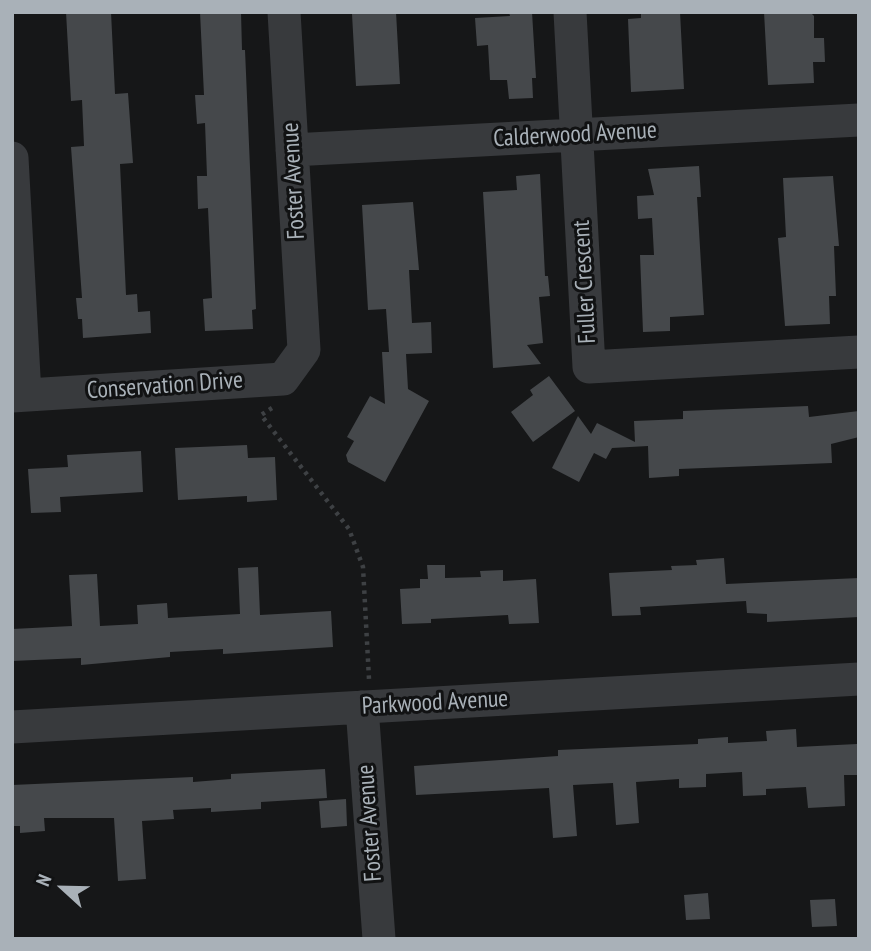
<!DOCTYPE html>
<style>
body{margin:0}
#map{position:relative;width:871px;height:951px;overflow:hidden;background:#161718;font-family:"PT Sans Narrow",sans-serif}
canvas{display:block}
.frame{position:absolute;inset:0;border:14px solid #a9b1b8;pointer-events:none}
.north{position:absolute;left:28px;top:853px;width:70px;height:70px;-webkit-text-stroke:5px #111213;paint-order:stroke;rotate:292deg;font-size:19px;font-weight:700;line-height:28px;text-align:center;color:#a9b1b8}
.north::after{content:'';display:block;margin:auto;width:24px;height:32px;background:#a9b1b8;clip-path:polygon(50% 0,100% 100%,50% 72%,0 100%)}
</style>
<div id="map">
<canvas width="871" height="951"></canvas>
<div class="frame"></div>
<div class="north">N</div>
</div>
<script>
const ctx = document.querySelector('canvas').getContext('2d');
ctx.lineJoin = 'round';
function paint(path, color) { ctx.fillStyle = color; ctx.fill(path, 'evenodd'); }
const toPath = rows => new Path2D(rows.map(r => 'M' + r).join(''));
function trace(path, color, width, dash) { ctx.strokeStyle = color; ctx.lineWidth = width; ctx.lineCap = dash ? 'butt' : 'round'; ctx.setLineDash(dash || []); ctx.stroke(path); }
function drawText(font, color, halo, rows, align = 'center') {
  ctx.font = font + ' "PT Sans Narrow",sans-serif'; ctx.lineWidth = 6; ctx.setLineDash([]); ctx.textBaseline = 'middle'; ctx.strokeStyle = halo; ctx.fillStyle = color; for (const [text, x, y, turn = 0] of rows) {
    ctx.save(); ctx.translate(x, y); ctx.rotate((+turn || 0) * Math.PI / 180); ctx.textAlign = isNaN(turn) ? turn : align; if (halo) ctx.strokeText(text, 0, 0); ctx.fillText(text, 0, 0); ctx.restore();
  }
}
paint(toPath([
 [66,12,111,12,115,94,128,93,133,163,120,164,126,295,137,294,138,312,150,311,151,333,83,338,82,319,78,319,76,298,82,298,71,147,84,146,82,100,71,101],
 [200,12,241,12,242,50,245,50,256,309,252,310,253,329,205,331,203,299,212,298,208,208,198,209,197,176,207,176,205,123,197,124,195,95,204,95],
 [396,12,400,84,356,86,352,14],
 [509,12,532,12,536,78,532,78,533,98,509,99,507,80,490,80,488,45,477,46,475,18,510,16],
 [641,12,680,12,684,89,631,92,628,19,641,18],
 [764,12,810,12,814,16,814,38,824,38,825,62,813,62,814,83,768,85],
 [699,166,701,197,697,197,704,315,670,317,670,331,643,332,640,255,654,255,652,218,638,219,637,196,654,195,648,169],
 [540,174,545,276,548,276,550,296,539,297,543,343,527,345,541,364,493,368,483,192,517,190,516,176],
 [833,176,839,246,834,246,836,296,829,296,830,324,785,326,778,238,786,237,783,178],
 [413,202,419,270,409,270,412,323,431,322,432,353,406,354,408,389,429,401,385,482,348,462,346,455,354,441,347,437,370,396,385,404,382,352,389,352,386,309,368,310,362,205],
 [549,376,575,411,533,442,511,412,533,395,530,390],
 [808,406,809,417,859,411,859,437,831,444,832,463,679,469,679,476,649,478,648,446,612,448,606,459,594,453,579,482,552,468,578,416,591,434,597,423,635,442,634,421,683,419,683,411],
 [247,445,248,458,275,457,277,500,247,502,247,496,178,500,175,448],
 [141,451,143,492,60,497,61,512,31,513,28,469,68,467,67,455],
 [724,558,726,584,859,578,859,617,767,622,767,614,747,613,746,601,640,607,641,615,612,616,609,573,672,570,671,566,697,565,696,560],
 [427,565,445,565,445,578,481,577,480,571,503,570,503,581,536,579,539,623,509,624,508,615,431,619,431,623,402,624,400,589,420,588,420,579,428,579],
 [258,567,260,615,331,611,333,647,223,654,223,649,170,652,170,657,81,665,81,658,12,661,12,629,72,626,69,575,97,574,100,626,138,624,137,605,167,603,168,618,240,614,238,568],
 [796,729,797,747,857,744,859,775,844,775,845,806,808,808,806,787,766,789,766,795,743,796,742,772,706,774,706,787,679,788,679,779,636,782,639,823,616,825,613,783,573,785,577,836,553,838,549,788,416,795,414,766,558,756,558,750,698,744,698,739,728,737,728,743,767,741,766,731],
 [325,769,327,798,261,802,261,809,211,812,211,808,173,810,174,819,142,821,146,879,118,881,114,818,44,818,45,831,20,833,20,826,12,826,12,785,193,777,193,782,231,779,231,774],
 [346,799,347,826,321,828,319,801],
 [708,893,710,919,686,920,684,895],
 [835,899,837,926,812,927,810,900]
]), '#45484b');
trace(toPath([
 [272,408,261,415,349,529,363,567,369,679]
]), '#3e4144', 4.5, [3.5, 5]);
trace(toPath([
 [570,12,589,367,859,352],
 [292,150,859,120],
 [12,158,25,395],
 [12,396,283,379,304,350,284,12],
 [362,707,379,939],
 [12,727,859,679]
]), '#383a3d', 33);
drawText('24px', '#a9b1b8', '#111213', [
 ["Calderwood Avenue",575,135,-3],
 ["Foster Avenue",294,181,-93],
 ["Fuller Crescent",585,282,-93],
 ["Conservation Drive",165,386,-4],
 ["Parkwood Avenue",435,703,-3],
 ["Foster Avenue",370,823,-94]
]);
</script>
